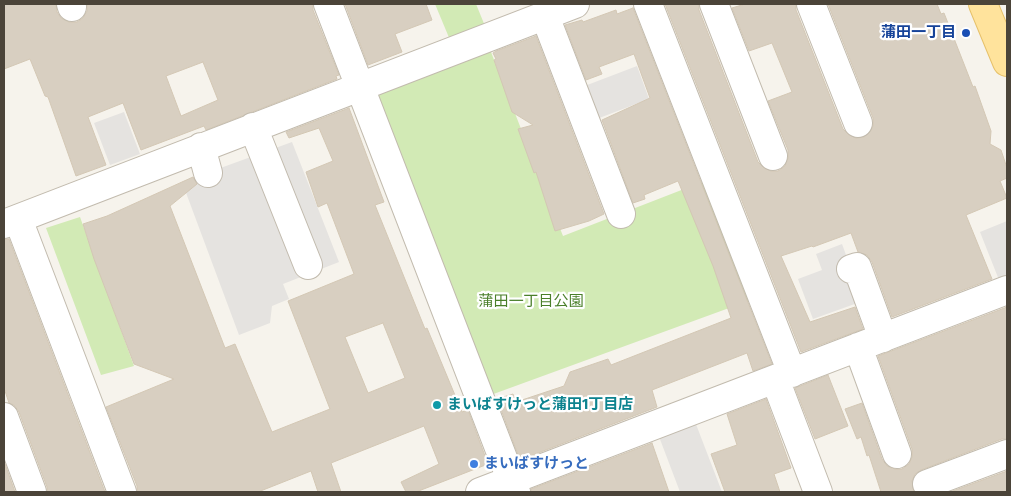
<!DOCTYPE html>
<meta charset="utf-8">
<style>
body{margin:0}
#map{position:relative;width:1011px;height:496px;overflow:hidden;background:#f6f3ec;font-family:"Fira Sans Condensed",sans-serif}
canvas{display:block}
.frame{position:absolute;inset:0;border:5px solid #4b4439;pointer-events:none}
</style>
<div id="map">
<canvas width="1011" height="496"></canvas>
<div class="frame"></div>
</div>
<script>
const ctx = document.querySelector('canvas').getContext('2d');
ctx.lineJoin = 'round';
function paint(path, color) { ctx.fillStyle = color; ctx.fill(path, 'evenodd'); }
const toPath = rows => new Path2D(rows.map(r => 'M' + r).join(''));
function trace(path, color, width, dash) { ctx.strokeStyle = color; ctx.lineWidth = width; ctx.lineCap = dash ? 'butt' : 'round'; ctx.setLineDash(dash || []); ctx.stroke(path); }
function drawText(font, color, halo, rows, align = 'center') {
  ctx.font = font + ' "Fira Sans Condensed","Noto Sans JP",sans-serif'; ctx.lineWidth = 4.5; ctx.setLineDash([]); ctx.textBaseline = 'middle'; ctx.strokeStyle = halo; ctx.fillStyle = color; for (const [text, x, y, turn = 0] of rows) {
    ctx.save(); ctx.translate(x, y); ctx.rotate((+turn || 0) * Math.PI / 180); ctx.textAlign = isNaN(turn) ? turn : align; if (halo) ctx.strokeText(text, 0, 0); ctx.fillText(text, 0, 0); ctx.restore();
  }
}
paint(toPath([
 [435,4,476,4,485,26,450,40],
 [489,47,563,236,715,177,762,296,488,396,375,101,380,90],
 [80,217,134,366,101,375,46,228]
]), '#d2eab5');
paint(toPath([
 [637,66,649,99,594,120,582,87],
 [124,112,140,154,110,165,94,123],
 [292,142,339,262,283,284,289,299,272,306,270,323,239,335,182,182],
 [1007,221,1007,282,1001,285,980,232],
 [842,244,863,301,813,319,798,279,822,270,816,254],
 [694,419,722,492,680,492,658,434]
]), '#e5e3e0');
const building = toPath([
 [4,4,56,4,57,12,61,18,69,22,77,22,83,18,87,11,87,4,313,4,313,10,339,75,336,76,337,79,206,130,204,126,141,150,123,103,88,117,106,165,76,176,48,97,45,96,30,59,4,69,4,4],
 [203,62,218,100,181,116,166,76,203,62],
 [345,4,426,4,432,20,395,34,402,52,368,65,345,4],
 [665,4,699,4,699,10,758,162,764,168,771,171,778,171,785,166,788,158,788,150,768,101,792,92,772,43,749,51,732,8,745,4,796,4,796,10,843,129,849,135,856,138,864,137,870,132,873,126,873,118,828,4,937,4,941,14,944,13,973,87,975,86,991,131,990,144,1001,150,1007,168,1007,178,1000,181,1007,198,966,215,992,279,892,317,872,262,867,255,858,252,851,233,813,247,812,246,781,256,810,322,855,307,863,329,801,352,665,4],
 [633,8,772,364,753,371,747,353,652,390,657,407,520,460,497,399,513,394,516,402,564,386,570,372,608,359,611,365,731,318,713,266,678,181,644,195,645,199,633,203,602,120,650,98,634,54,599,67,602,74,586,80,565,25,582,20,583,22,616,10,617,14,633,8],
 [536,36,604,214,589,221,555,231,536,172,534,173,518,129,533,125,512,112,494,60,496,59,493,53,496,51,536,36],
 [349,108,384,202,375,205,425,329,427,328,462,412,468,410,488,464,416,492,406,492,401,482,439,464,424,426,331,463,341,492,318,492,311,471,258,492,137,492,137,486,106,407,174,379,134,364,94,259,83,224,107,216,193,177,197,184,170,206,225,348,235,344,272,432,330,409,288,301,354,274,327,203,318,207,306,172,333,161,319,128,289,138,286,132,349,108],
 [383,323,405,378,368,393,345,337,383,323],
 [4,239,9,239,105,492,47,492,47,487,19,412,14,405,9,403,4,388,4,239],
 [1007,307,1007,439,1002,439,921,470,915,474,912,481,914,492,881,492,869,455,867,456,861,437,857,439,845,409,862,403,882,459,887,466,895,469,902,469,909,464,912,457,912,449,878,356,1007,307],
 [828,375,848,426,815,439,795,388,828,375],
 [766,399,791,468,774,474,780,492,725,492,711,454,737,445,727,414,766,399],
 [652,443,669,492,531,492,531,489,652,443],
 [5,464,15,492,4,492,5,464],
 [1007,471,1007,492,950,492,1007,471]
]);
paint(building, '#d8cfc1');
trace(building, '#d3c7b4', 1);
const minor = toPath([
 [71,4,72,7],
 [328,4,516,492],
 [648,4,792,373],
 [714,4,773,156],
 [811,4,858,123],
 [545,16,621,214],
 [253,127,308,265],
 [201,147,208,173],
 [18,219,122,492],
 [4,224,575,4],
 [851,269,857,267,883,338],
 [858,347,897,454],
 [775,379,818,492],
 [4,417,32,492],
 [927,484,1007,454],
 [480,492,1007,290]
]);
const major = toPath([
 [983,4,1007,62]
]);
trace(minor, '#c2bbae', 30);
trace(major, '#e6c16a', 30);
trace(minor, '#fff', 28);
trace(major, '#ffe39c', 28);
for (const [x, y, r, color] of [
 [966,33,5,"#1a4fb4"],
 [437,405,5,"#0f9aa8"],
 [474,464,5,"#3f7fe0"]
]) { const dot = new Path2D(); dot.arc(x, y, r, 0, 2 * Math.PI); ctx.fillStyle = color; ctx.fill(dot); trace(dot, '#fff', 2); }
drawText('bold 15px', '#164399', '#fff', [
 ["蒲田一丁目",956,33]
], 'right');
drawText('15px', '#4a7f2a', '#fff', [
 ["蒲田一丁目公園",531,302]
]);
drawText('bold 15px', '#0d838f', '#fff', [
 ["まいばすけっと蒲田1丁目店",447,405]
], 'left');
drawText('bold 15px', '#366cbe', '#fff', [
 ["まいばすけっと",484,464]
], 'left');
</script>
